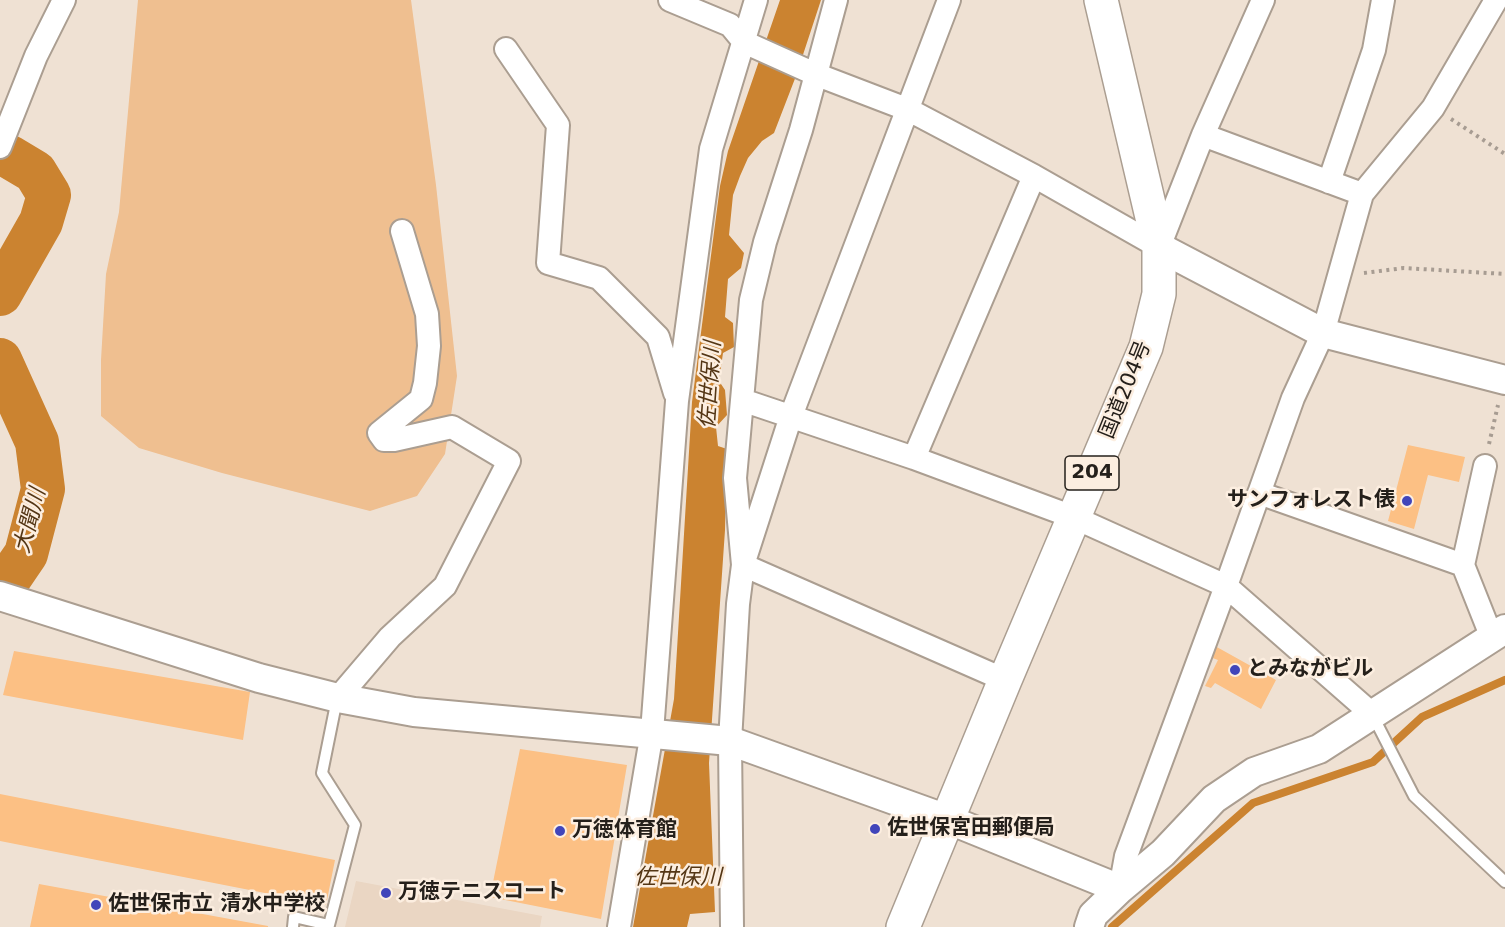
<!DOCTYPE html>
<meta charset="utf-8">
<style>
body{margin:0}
canvas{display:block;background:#efe1d3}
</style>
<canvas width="1505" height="927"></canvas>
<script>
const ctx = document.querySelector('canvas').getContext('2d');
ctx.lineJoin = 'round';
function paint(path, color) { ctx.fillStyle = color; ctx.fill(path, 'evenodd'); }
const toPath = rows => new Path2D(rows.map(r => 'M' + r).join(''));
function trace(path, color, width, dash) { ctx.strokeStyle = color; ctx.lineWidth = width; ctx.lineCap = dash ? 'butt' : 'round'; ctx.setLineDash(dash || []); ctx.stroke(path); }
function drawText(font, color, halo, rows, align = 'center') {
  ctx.font = font + ' "DejaVu Sans","Noto Sans JP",sans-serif'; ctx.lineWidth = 5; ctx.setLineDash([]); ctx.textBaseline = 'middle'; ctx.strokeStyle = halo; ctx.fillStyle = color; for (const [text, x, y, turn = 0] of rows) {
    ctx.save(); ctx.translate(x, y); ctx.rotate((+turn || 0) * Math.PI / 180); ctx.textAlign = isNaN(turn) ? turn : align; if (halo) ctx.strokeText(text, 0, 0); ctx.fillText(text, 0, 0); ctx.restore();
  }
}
paint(toPath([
 [356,881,542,916,540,927,345,927]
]), '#ead6c3');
paint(toPath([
 [138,0,411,0,436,185,457,376,445,454,417,496,370,511,222,473,139,448,101,416,101,360,106,274,119,212]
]), '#efbf90');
paint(toPath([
 [780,0,821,0,796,76,774,133,762,141,748,158,740,176,733,195,729,235,744,253,741,268,728,279,725,317,733,323,734,347,723,353,719,381,725,390,727,415,716,427,718,446,727,449,725,530,709,763,715,912,690,914,687,927,633,927,674,699,692,402,720,186,728,151]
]), '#cb8330');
trace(toPath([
 [1112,927,1253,803,1373,762,1422,717,1505,680]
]), '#cb8330', 8);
trace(toPath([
 [0,294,41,222,49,195,35,172,10,157],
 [0,360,37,442,43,489,26,554,9,579]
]), '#cb8330', 44);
paint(toPath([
 [1408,445,1465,457,1459,482,1428,475,1414,529,1388,521],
 [1215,646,1276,680,1261,709,1215,683,1211,688,1205,686,1218,660,1210,657],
 [14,651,250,692,243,740,3,695],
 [520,749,627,765,601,919,490,897],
 [0,794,335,860,326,905,0,841],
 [39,884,268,926,268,927,30,927]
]), '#fcc084');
const service = toPath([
 [1373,716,1414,796,1505,882],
 [293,927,294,917,329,925,355,825,322,773,337,699]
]);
const minor = toPath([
 [670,0,730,25,744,42,815,74,909,110,1034,176,1159,247,1203,135,1263,0],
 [836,0,801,130,765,242,751,300,735,478,743,565,1005,680],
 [506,49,558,125,548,263,599,278,658,337,675,393],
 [1203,135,1362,194],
 [0,147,36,56,64,0],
 [1329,182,1374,50,1383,0],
 [742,400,914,458,1073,517,1226,586,1372,714],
 [914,458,1034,176],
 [1259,493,1463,565,1492,638],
 [1463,565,1485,466],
 [338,698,390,637,445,586,509,461,452,427,394,440,384,440,379,433,421,399,425,383,429,346,427,314,402,231],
 [1120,889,1126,856,1226,586,1293,398,1323,333,1362,194,1433,108,1496,0],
 [619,927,652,732,677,401,711,149,756,0],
 [732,927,730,741,738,604,743,565,791,416,949,0]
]);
const tertiary = toPath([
 [1159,247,1323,333,1505,380],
 [0,596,259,678,338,698,414,712,730,741,947,819,1120,889],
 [1089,927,1093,915,1120,889,1163,853,1214,799,1254,772,1319,749,1505,629]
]);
const trunk = toPath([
 [903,927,1005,680,1146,347,1159,294,1159,247,1101,0]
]);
trace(service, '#ab9e91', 14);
trace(minor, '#ab9e91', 26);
trace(tertiary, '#ab9e91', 32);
trace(trunk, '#ab9e91', 36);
trace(toPath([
 [1451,119,1505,154],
 [1364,273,1404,268,1505,274],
 [1489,444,1498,405]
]), '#a79c92', 4, [3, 4.5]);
trace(service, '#fff', 10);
trace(minor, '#fff', 22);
trace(tertiary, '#fff', 28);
trace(trunk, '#fff', 33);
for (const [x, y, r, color] of [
 [1407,501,6,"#4145ba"],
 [1235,670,6,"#4145ba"],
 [875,829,6,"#4145ba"],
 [560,831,6,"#4145ba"],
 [386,893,6,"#4145ba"],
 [96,905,6,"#4145ba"]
]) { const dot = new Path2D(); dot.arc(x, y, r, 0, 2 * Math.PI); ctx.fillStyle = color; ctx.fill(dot); trace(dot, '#fceee0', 2); }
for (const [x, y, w] of [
 [1092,473,54]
]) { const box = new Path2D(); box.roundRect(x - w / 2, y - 17, w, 34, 4.5); ctx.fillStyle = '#fceee0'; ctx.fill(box); trace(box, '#25201b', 1.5); }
drawText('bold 20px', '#25201b', null, [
 ["204",1092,473]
]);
drawText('21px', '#25201b', '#fceee0', [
 ["国道204号",1126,390,-68]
]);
drawText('bold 21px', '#25201b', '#fceee0', [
 ["サンフォレスト俵",1395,501,"right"],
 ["とみながビル",1247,670],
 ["佐世保宮田郵便局",887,829],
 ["万徳体育館",572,831],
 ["万徳テニスコート",398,893],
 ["佐世保市立 清水中学校",108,905]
], 'left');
drawText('italic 22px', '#543615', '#fceee0', [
 ["佐世保川",711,385,-86],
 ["大聞川",31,521,-75],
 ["佐世保川",678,878]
]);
</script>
